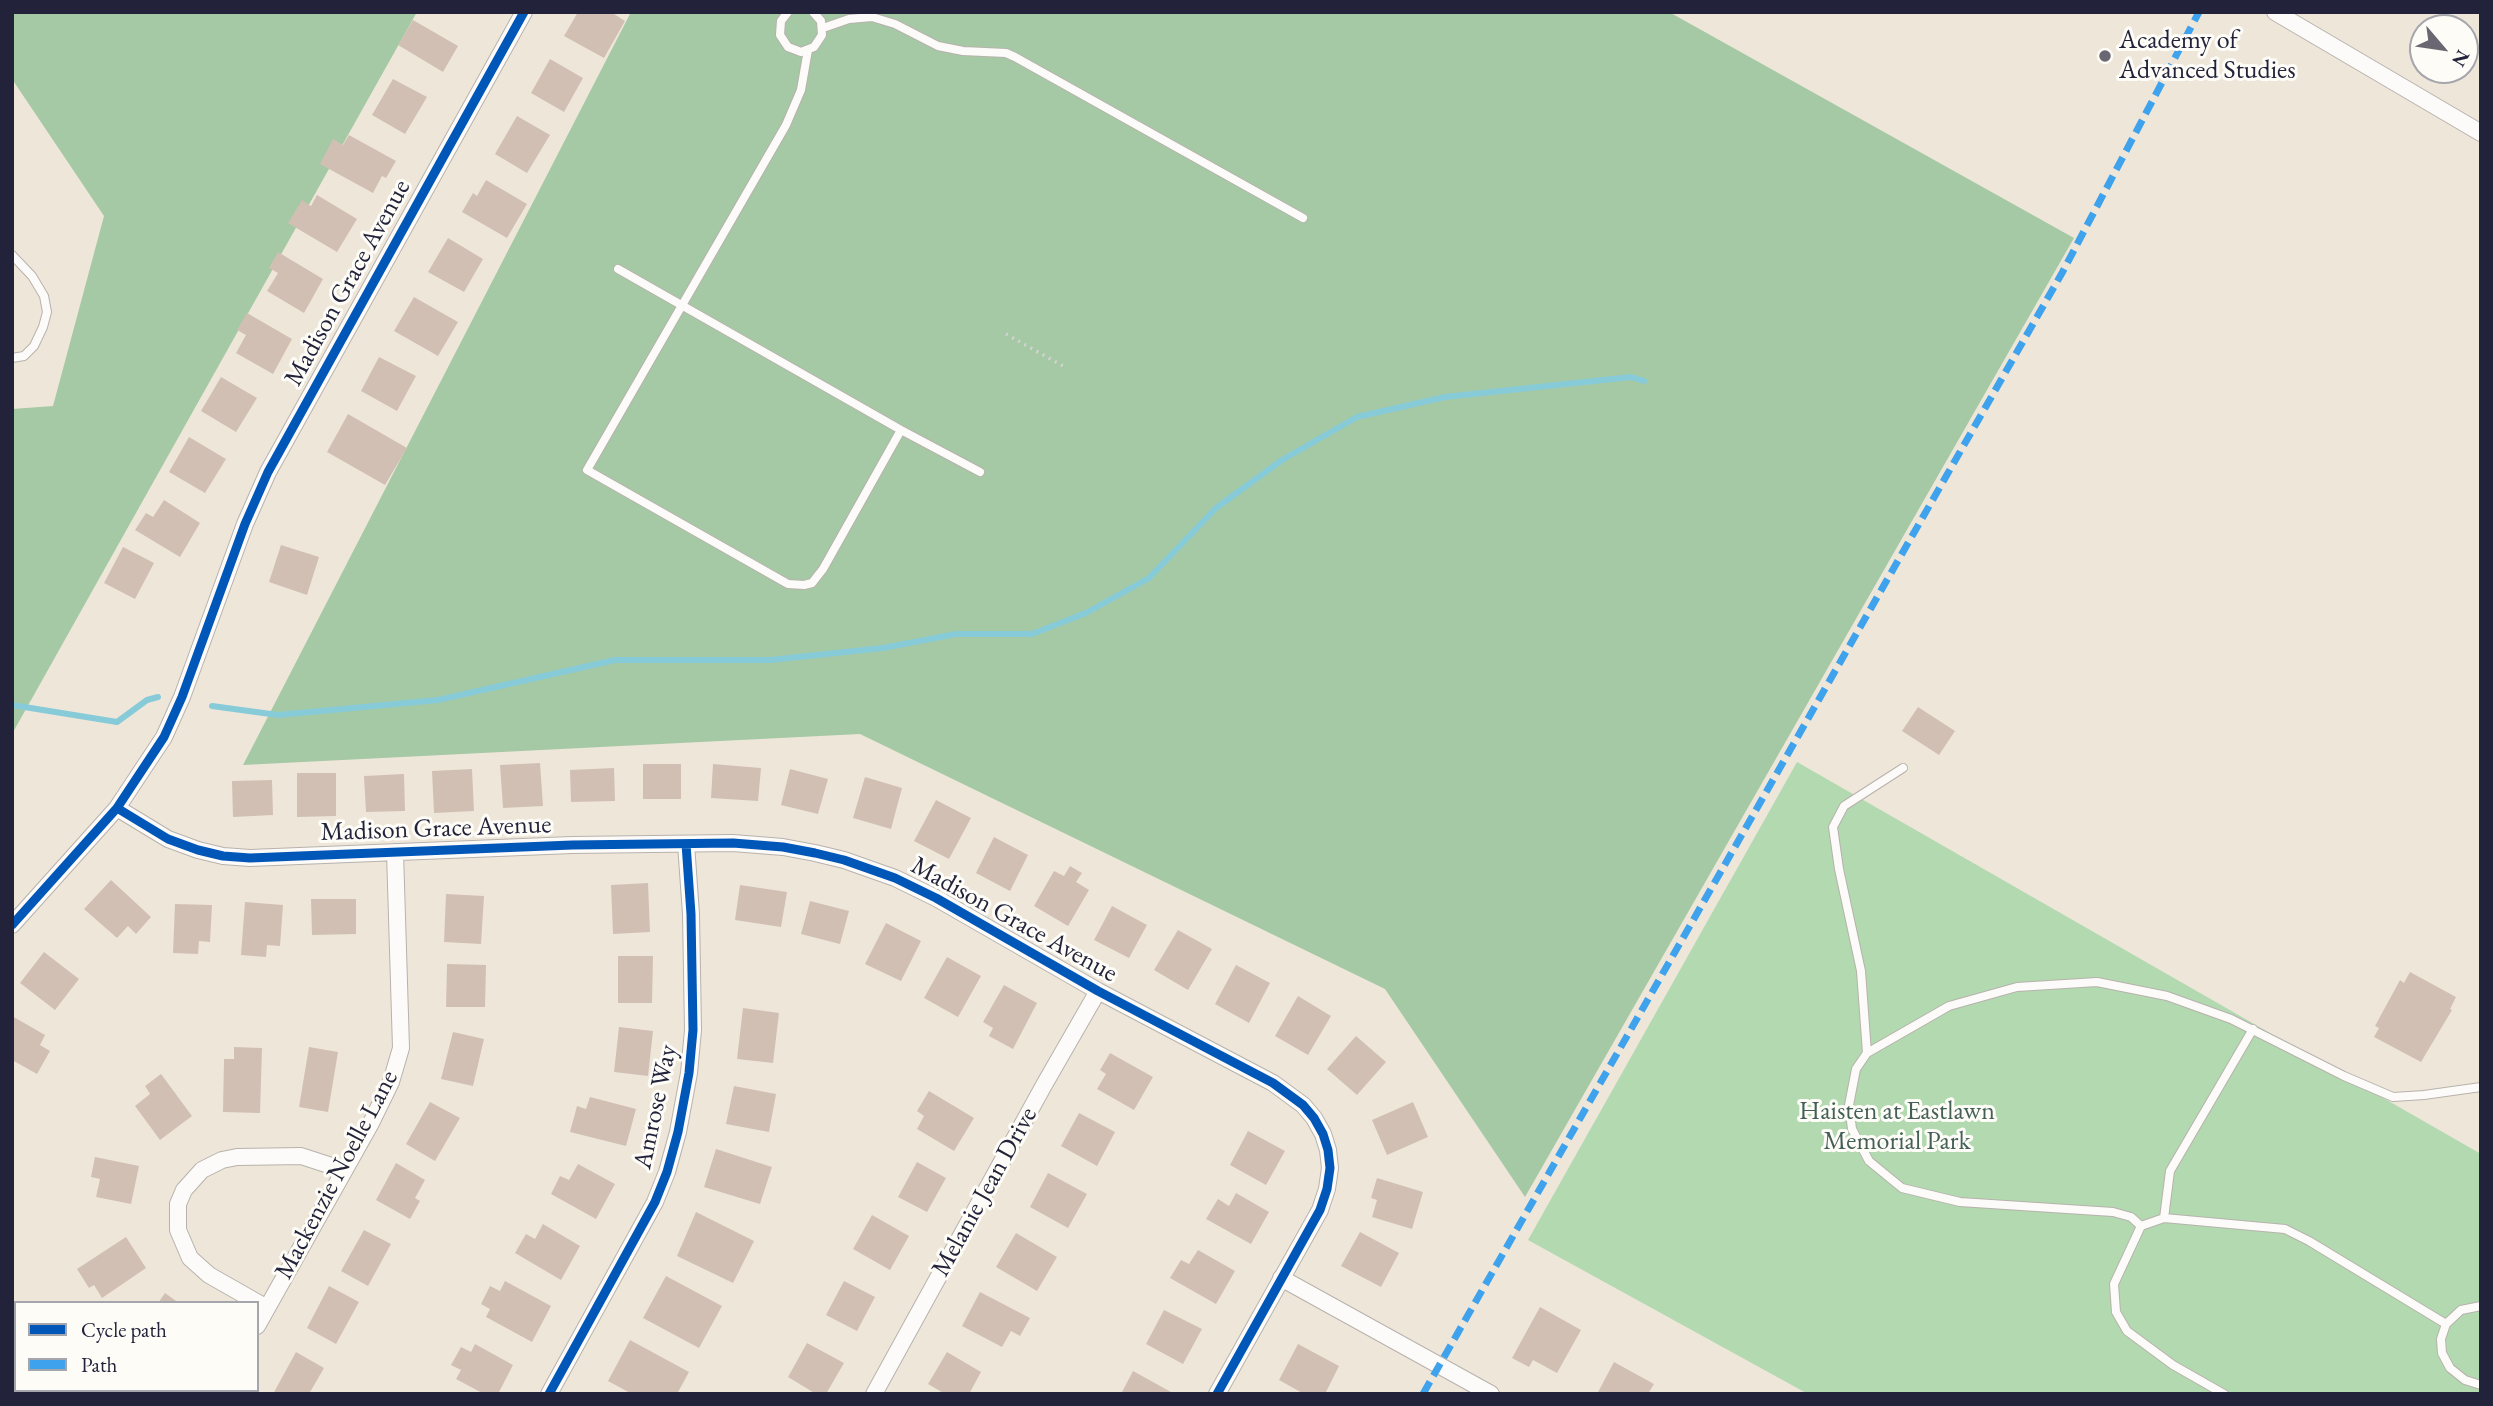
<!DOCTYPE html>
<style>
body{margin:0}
#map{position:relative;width:2493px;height:1406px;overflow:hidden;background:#efe6da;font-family:"EB Garamond",serif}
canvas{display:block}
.frame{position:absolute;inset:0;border:14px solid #22223b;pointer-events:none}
.legend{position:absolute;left:14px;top:1301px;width:245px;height:91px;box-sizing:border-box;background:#fdfcf7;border:2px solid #a5a5ac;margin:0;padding:9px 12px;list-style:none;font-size:21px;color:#22223b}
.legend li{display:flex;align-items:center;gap:14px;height:35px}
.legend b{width:35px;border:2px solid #a5a5ac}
.north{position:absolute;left:2409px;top:14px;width:70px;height:70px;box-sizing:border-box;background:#fdfcf7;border:2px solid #a5a5ac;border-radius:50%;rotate:119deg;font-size:19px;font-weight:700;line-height:28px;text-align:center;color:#22223b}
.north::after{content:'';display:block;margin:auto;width:24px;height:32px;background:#6a6773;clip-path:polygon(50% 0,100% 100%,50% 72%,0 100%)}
</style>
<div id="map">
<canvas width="2493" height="1406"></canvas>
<div class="frame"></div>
<ul class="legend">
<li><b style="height:9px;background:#0057b8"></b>Cycle path</li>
<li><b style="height:9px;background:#3ea2ec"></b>Path</li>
</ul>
<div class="north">N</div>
</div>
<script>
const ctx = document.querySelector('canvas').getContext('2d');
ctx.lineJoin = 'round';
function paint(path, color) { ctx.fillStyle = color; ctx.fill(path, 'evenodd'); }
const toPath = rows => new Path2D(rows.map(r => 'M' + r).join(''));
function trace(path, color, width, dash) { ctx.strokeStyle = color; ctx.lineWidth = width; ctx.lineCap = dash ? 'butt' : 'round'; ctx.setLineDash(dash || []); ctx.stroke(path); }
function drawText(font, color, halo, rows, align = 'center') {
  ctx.font = font + ' "EB Garamond",serif'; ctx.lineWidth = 6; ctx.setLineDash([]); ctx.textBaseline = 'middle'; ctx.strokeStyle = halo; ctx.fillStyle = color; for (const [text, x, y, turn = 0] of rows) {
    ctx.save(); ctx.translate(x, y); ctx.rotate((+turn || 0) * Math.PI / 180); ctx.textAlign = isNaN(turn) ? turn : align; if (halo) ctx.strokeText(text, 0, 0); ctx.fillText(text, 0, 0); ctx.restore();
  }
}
paint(toPath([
 [1797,762,2481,1154,2481,1394,1808,1394,1528,1240]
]), '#b2d9b0');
paint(toPath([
 [12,12,417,12,12,734,12,409,53,406,104,216,12,79],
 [631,12,1669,12,2074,238,1525,1197,1385,989,860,734,243,765]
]), '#a5c9a5');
trace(toPath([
 [12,705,117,722,147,700,158,697],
 [212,706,278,715,438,700,615,660,770,660,883,648,956,634,1032,634,1086,613,1149,578,1216,508,1282,460,1357,417,1445,397,1631,377,1644,381]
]), '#87cbd9', 6);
paint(toPath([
 [578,12,611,12,625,21,604,58,564,36],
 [413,20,458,46,443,72,398,45],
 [550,59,583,78,564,112,531,93],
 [393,79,427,97,405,134,372,115],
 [517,116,550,135,527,173,495,154],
 [349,135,396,161,386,178,382,176,373,193,320,164,333,139,343,145],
 [486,180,527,204,507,238,462,212,473,193,477,196],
 [317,195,357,219,337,252,288,223,302,200,311,206],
 [448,238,483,259,464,292,428,272],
 [278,252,323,279,304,313,267,291,278,273,269,268],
 [414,297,458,322,438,356,394,331],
 [247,313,292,339,273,374,236,353,246,335,237,330],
 [379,357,416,376,397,411,361,391],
 [221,377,257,398,236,432,201,411],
 [348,414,407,448,385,485,327,452],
 [189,437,226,459,205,493,169,472],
 [164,500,200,523,180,557,135,530,146,513,153,517],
 [281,545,319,557,307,595,269,582],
 [123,547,154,563,135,599,104,583],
 [1918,707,1955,731,1939,755,1902,731],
 [540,763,543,806,503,808,500,765],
 [643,764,681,764,681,799,643,799],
 [713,764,761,768,758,801,711,798],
 [614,768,615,801,571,802,570,770],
 [472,769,474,811,434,813,432,771],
 [790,769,828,779,818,814,781,805],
 [297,773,336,773,336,816,297,817],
 [404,774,405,811,366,812,364,776],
 [865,777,902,788,891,829,853,818],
 [272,780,273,815,233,817,232,781],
 [936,800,971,818,949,859,914,841],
 [994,837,1028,855,1010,891,976,873],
 [1070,866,1082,873,1076,882,1089,890,1068,926,1034,906,1054,871,1064,876],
 [111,880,151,917,136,934,128,926,117,938,84,909],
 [648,883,650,932,613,934,611,885],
 [740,885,787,892,781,927,735,920],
 [446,894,484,896,481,944,444,942],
 [311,899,356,899,356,934,312,935],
 [810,901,849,911,840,944,801,934],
 [245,902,283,905,280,946,267,945,266,957,241,955],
 [175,904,212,905,210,942,199,941,198,954,173,953],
 [1112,906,1147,925,1129,958,1094,940],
 [886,923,921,941,901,981,865,964],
 [1178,930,1212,949,1188,990,1154,970],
 [44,952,79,979,55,1010,20,983],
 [618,956,653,956,652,1003,618,1003],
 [947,957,981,976,958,1017,924,998],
 [447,964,486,965,485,1007,446,1007],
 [1236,965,1270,983,1249,1023,1215,1004],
 [2410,972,2456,997,2450,1009,2452,1010,2421,1062,2374,1037,2379,1028,2375,1026,2400,980,2404,983],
 [1004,985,1037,1003,1013,1049,989,1036,993,1028,983,1022],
 [1298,996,1331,1016,1308,1055,1275,1036],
 [743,1008,779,1013,773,1063,737,1059],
 [12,1016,45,1035,40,1045,50,1051,37,1074,12,1060],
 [619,1027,653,1031,648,1076,614,1072],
 [453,1032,484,1039,473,1086,441,1079],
 [1356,1036,1386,1062,1357,1095,1327,1069],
 [234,1047,262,1048,260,1113,223,1112,224,1059,234,1059],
 [309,1047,338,1052,328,1112,299,1107],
 [1110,1053,1153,1077,1134,1110,1097,1089,1106,1074,1100,1070],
 [161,1074,192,1116,160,1140,135,1106,150,1094,145,1086],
 [734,1086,776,1094,769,1132,726,1124],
 [929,1091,974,1118,954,1151,917,1129,924,1116,917,1111],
 [590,1097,636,1109,626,1146,570,1132,577,1106,586,1109],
 [430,1102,460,1118,435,1161,406,1144],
 [1413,1102,1428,1137,1387,1155,1372,1120],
 [1079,1113,1115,1132,1097,1166,1061,1146],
 [1248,1131,1285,1151,1266,1185,1230,1165],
 [716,1149,772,1167,760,1204,704,1187],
 [95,1157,139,1166,131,1204,96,1197,100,1179,91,1177],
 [917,1162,946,1178,927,1212,898,1197],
 [396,1163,425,1180,415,1198,420,1201,410,1219,376,1200],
 [578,1164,615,1184,596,1219,551,1194,560,1176,569,1180],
 [1048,1173,1087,1194,1068,1228,1030,1207],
 [1377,1178,1423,1192,1412,1229,1372,1217,1377,1200,1371,1198],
 [1236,1193,1269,1212,1251,1244,1206,1219,1218,1199,1229,1206],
 [696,1212,754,1241,733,1283,677,1256],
 [872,1215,909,1236,890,1270,853,1249],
 [543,1224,580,1246,561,1280,515,1253,526,1234,535,1239],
 [364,1230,391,1244,368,1286,341,1271],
 [1360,1232,1399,1253,1381,1287,1341,1266],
 [1016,1233,1057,1257,1037,1291,996,1267],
 [126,1237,146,1268,102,1298,94,1285,89,1288,77,1269],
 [1198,1250,1235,1271,1216,1304,1170,1278,1181,1260,1189,1264],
 [666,1276,722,1306,699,1348,643,1318],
 [505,1281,551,1306,532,1342,486,1317,490,1309,481,1304,490,1286,500,1291],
 [844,1281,875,1297,857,1331,826,1315],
 [329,1286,359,1302,336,1344,307,1328],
 [980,1292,1030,1318,1020,1336,1011,1331,1002,1347,962,1326],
 [165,1293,179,1303,158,1303],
 [1540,1307,1581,1330,1557,1373,1533,1360,1529,1367,1512,1358],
 [1164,1310,1202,1329,1183,1364,1146,1344],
 [630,1340,689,1372,677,1394,632,1394,608,1381],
 [807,1343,844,1363,826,1394,816,1394,788,1377],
 [475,1344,513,1365,498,1394,484,1394,456,1379,461,1370,451,1365,461,1347,471,1352],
 [1298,1344,1339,1366,1325,1394,1304,1394,1279,1380],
 [296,1352,324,1368,309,1394,273,1394],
 [947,1352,981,1372,969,1394,945,1394,928,1384],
 [1614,1362,1654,1384,1648,1394,1597,1394],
 [1133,1371,1171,1392,1170,1394,1121,1394]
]), '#d1bfb4');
const lane = toPath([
 [788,12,781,21,780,35,788,47,801,52,814,47,822,35,821,21,813,12],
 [823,28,849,19,872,17,895,24,938,46,963,51,1006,53,1015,57,1303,218],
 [808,50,801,90,786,125,587,470,788,584,804,585,812,583,823,569,901,430],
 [12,255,32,276,44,296,47,312,43,327,34,346,24,356,12,358],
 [618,269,901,430,980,472],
 [1903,768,1844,806,1833,827,1839,869,1861,971,1867,1053,1949,1006,2017,987,2097,982,2167,996,2231,1019,2344,1076,2393,1097,2424,1095,2481,1087],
 [1867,1053,1856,1069,1849,1105,1852,1129,1869,1161,1902,1188,1960,1202,2113,1212,2131,1217,2141,1226,2164,1218,2170,1171,2253,1029],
 [2164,1218,2285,1229,2309,1241,2446,1324],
 [2141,1226,2114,1284,2116,1312,2127,1331,2173,1365,2224,1394],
 [2481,1306,2461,1310,2446,1324,2441,1339,2442,1353,2450,1368,2465,1380,2481,1385]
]);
const street = toPath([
 [2275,12,2481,133],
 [117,808,164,737,182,697,245,524,268,472,524,12],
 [12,925,117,808,168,839,198,850,223,856,250,858,572,845,733,843,783,847,815,853,844,860,895,878,936,898,1098,991,1273,1083,1303,1105,1314,1118,1323,1134,1328,1150,1330,1168,1327,1189,1320,1210,1217,1394],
 [1281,1278,1491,1394],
 [267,1308,209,1275,190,1258,178,1230,178,1204,184,1190,202,1170,222,1160,237,1157,301,1156,344,1170],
 [257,1326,371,1123,391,1082,401,1048,395,852],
 [220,1394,222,1390],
 [549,1394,655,1202,667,1172,678,1132,689,1073,693,1030,691,914,686,844],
 [874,1394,1044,1085,1098,991]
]);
trace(lane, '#b7b2ac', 10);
trace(street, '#b7b2ac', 18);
trace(toPath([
 [1006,334,1063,366]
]), '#d5d2d1', 3.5, [2, 5]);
trace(lane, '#fdfbf9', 8);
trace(street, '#fdfbf9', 16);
trace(toPath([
 [1423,1394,2062,273,2199,12]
]), '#3ea2ec', 7, [14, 7]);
trace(toPath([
 [117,808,164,737,182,697,245,524,268,472,524,12],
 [12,925,117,808,168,839,198,850,223,856,250,858,572,845,733,843,783,847,815,853,844,860,895,878,936,898,1098,991,1273,1083,1303,1105,1314,1118,1323,1134,1328,1150,1330,1168,1327,1189,1320,1210,1217,1394],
 [549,1394,655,1202,667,1172,678,1132,689,1073,693,1030,691,914,686,844]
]), '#0057b8', 9);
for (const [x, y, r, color] of [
 [2105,56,7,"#6a6773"]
]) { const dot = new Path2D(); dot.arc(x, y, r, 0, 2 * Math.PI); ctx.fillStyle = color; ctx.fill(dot); trace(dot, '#fdfcf7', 2.5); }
drawText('26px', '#22223b', '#fdfcf7', [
 ["Academy of",2119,41],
 ["Advanced Studies",2119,71]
], 'left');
drawText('26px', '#22223b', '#fdfcf7', [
 ["Madison Grace Avenue",348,283,-61],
 ["Madison Grace Avenue",436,829,-2],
 ["Madison Grace Avenue",1014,920,29],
 ["Amrose Way",656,1107,-78],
 ["Mackenzie Noelle Lane",337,1175,-62],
 ["Melanie Jean Drive",985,1192,-61]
]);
drawText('26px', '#435f58', '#fdfcf7', [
 ["Haisten at Eastlawn",1897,1112],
 ["Memorial Park",1897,1142]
]);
</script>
